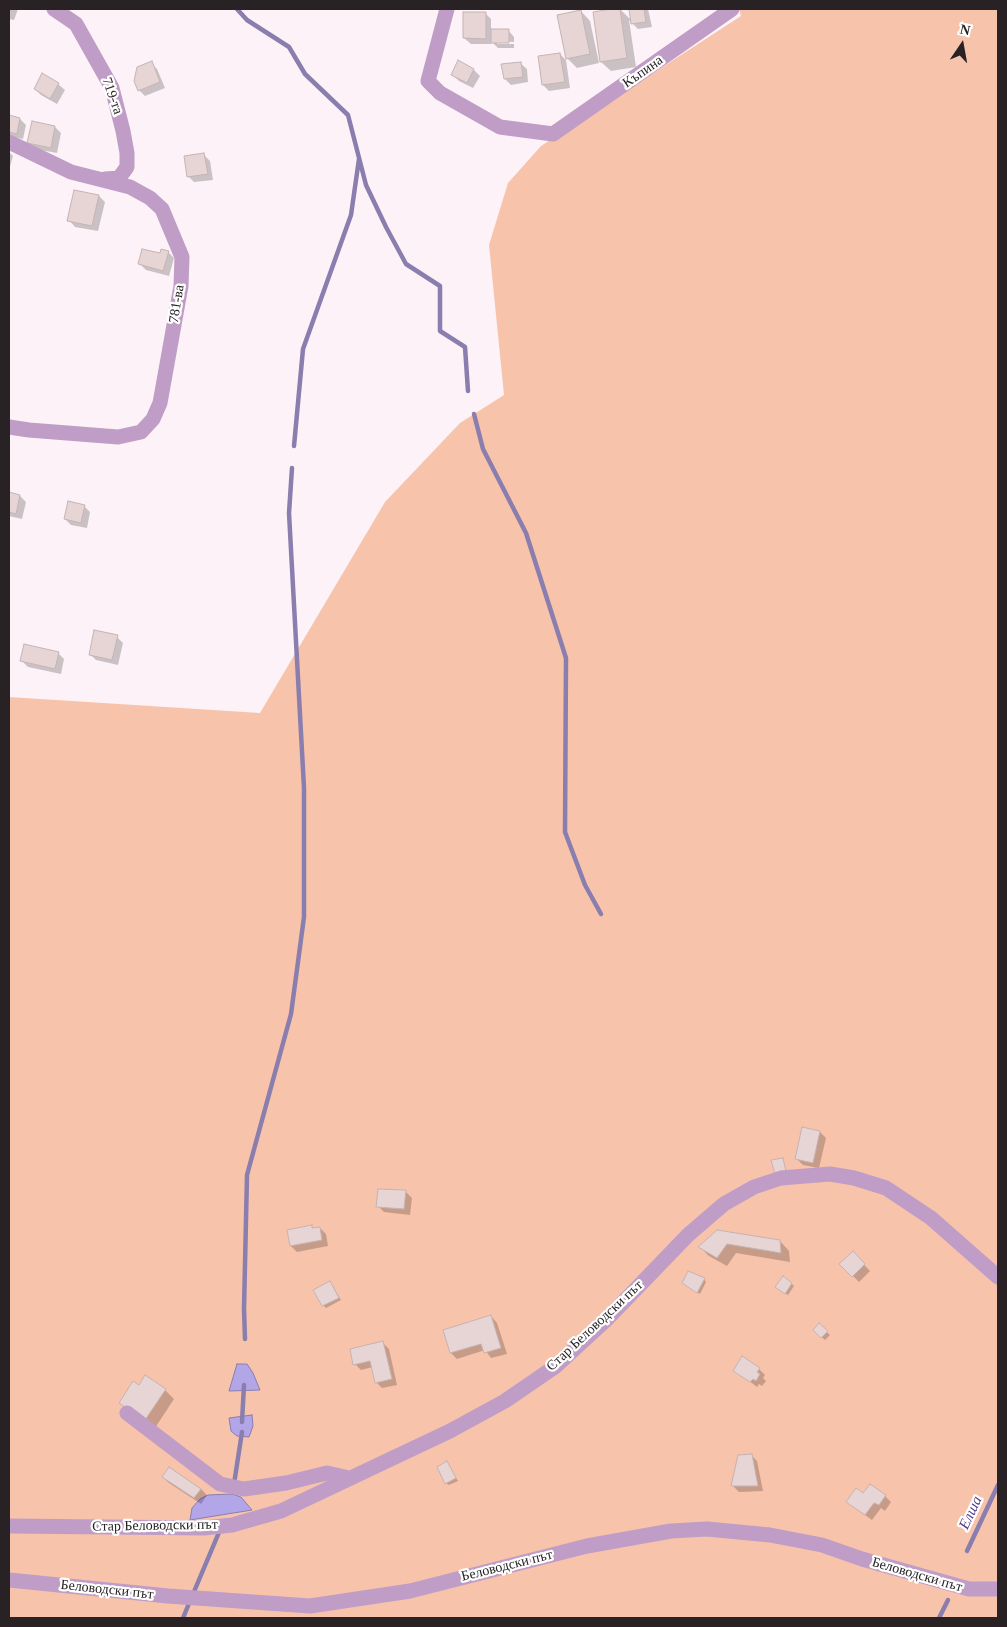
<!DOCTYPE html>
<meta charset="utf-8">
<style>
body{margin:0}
#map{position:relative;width:1007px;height:1627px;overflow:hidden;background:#fdf2f7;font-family:Georgia,serif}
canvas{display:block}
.frame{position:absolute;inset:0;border:10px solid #282225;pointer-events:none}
.north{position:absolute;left:937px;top:20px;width:50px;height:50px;-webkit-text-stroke:4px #fff;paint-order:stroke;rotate:12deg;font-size:14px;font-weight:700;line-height:20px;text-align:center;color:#282225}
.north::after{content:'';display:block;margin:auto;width:18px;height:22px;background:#282225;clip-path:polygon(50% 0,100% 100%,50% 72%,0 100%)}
</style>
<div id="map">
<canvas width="1007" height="1627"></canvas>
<div class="frame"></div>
<div class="north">N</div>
</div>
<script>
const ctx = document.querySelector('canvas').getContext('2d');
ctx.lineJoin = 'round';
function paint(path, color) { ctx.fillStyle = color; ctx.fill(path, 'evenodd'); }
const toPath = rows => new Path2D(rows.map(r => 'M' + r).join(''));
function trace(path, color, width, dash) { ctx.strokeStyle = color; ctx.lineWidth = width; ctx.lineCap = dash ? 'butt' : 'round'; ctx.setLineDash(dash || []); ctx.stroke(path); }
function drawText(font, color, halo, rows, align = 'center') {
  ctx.font = font + ' Georgia,serif'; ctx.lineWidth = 4.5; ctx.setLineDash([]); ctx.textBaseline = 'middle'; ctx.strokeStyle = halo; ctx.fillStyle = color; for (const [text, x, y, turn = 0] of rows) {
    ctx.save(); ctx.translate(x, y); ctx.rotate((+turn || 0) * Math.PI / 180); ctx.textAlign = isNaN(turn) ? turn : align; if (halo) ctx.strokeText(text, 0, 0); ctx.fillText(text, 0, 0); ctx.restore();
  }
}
paint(toPath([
 [739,9,998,9,998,1618,9,1618,9,697,260,713,385,502,460,423,504,395,489,245,508,183,541,146,741,16]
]), '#f8c3ab');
const water = toPath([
 [237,1364,247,1364,253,1373,260,1390,229,1391,237,1364],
 [252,1415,253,1426,249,1437,237,1436,231,1431,229,1418,252,1415],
 [232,1494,241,1497,252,1510,190,1520,192,1508,200,1499,208,1495,232,1494]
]);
paint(water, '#b2a6e8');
trace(water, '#897eae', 1);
paint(toPath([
 [9,9,18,9,14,20,9,19],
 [620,9,632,21,630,9,648,9,652,27,638,29,629,20,636,67,611,71,601,62,594,13],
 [581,11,590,21,599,63,577,68,567,58],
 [485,13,491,19,491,30,508,30,514,37,514,42,497,41,497,44,514,44,514,48,498,48,491,41,491,44,471,44,464,38],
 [560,54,566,60,570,88,549,91,543,85],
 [151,63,157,69,165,88,145,96,139,90],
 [520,63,527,69,528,82,511,85,505,79],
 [474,70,480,76,473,88,459,81,453,75],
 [43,75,58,84,65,90,57,104,41,95,35,89],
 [9,117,20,119,26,125,23,139,9,136],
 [33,123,55,127,61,133,57,153,35,149,29,143],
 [9,152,13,156,9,170],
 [204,155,210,161,213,180,194,182,188,176],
 [99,196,105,202,98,231,75,227,69,220],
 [168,252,174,258,169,276,146,270,140,264],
 [9,493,20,496,26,502,22,519,9,516],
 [84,506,90,512,87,528,71,525,65,519],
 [117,637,123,643,118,665,96,660,90,654],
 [58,653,64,659,61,674,28,667,22,661],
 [820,1132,826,1138,819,1168,803,1165,797,1159],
 [406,1192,412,1198,410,1215,384,1212,378,1206],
 [311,1226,314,1229,320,1228,326,1234,328,1246,297,1252,291,1246],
 [717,1231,780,1241,789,1251,790,1262,736,1253,727,1266,709,1256,700,1247],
 [853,1253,870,1271,859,1282,841,1264],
 [704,1279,706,1282,700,1294,686,1285],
 [792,1284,794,1286,788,1295,780,1290],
 [332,1285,341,1300,326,1308,323,1305],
 [491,1316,497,1323,507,1354,491,1358,485,1350,457,1359,451,1353,444,1331],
 [819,1325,830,1335,825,1340,814,1330],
 [383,1343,389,1349,397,1385,382,1388,376,1382,373,1367,361,1370,355,1364],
 [759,1369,765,1375,763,1378,766,1381,762,1386,759,1384,757,1387,735,1370],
 [139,1387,165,1390,174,1399,155,1428,130,1412],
 [751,1455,757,1461,763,1491,739,1492,733,1486],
 [447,1463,458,1481,449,1485,446,1483],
 [163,1477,201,1489,207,1495,201,1504,169,1483],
 [864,1495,885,1496,891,1502,885,1511,881,1508,872,1520,847,1502]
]), '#0003');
trace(toPath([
 [237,9,247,20,289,47,305,74,348,115,366,185,386,227,406,264,440,286,440,331,465,347,468,391],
 [474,414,483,449,526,533,566,658,565,832,585,885,601,914],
 [294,446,303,349,351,215,359,159],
 [245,1339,244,1309,247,1175,291,1014,304,917,304,788,289,513,292,468],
 [242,1422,244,1385],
 [234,1484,242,1432],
 [967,1551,998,1485],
 [193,1594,220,1530],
 [183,1618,190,1601],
 [939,1618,948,1600]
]), '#897eae', 4.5);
const building = toPath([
 [611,9,620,9,627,58,600,62,593,12,611,9],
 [629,9,644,9,646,22,631,24,629,9],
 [581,10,590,54,566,59,557,15,581,10],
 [463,12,486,12,486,39,463,38,463,12],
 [491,29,509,29,509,43,491,43,491,29],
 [560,53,565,82,542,85,538,56,560,53],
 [458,60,474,69,467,83,451,75,458,60],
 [152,61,160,82,138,91,134,81,137,67,152,61],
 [521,62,523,77,504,79,501,64,521,62],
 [42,73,59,83,50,99,34,89,42,73],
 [9,115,20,118,17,134,9,132,9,115],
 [32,121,55,126,51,148,27,143,32,121],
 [204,153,208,174,187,177,184,156,204,153],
 [74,190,99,195,92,226,67,221,74,190],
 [142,249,160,253,161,249,169,251,163,271,138,264,142,249],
 [9,492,20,495,16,514,9,512,9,492],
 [68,501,85,505,81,523,64,519,68,501],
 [94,630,118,635,112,660,89,655,94,630],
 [24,644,59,652,55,669,20,661,24,644],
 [802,1127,820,1131,813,1163,795,1159,802,1127],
 [783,1158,786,1172,775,1174,771,1160,783,1158],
 [378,1189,406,1190,404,1209,376,1207,378,1189],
 [312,1225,312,1228,320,1227,322,1240,290,1246,287,1230,312,1225],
 [717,1230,780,1240,781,1253,727,1244,717,1258,698,1247,717,1230],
 [853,1251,865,1264,852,1277,839,1264,853,1251],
 [688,1271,705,1278,697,1293,682,1283,688,1271],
 [783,1276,792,1283,785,1294,775,1287,783,1276],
 [330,1281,339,1298,322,1306,313,1290,330,1281],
 [491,1315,501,1348,484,1353,481,1344,450,1353,443,1330,491,1315],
 [819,1323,828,1331,821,1338,813,1330,819,1323],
 [383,1341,392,1379,375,1383,370,1361,353,1365,350,1349,383,1341],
 [742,1356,760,1368,757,1372,760,1374,756,1381,753,1379,750,1382,733,1371,742,1356],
 [145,1375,166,1389,145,1420,119,1403,133,1381,139,1385,145,1375],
 [752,1454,758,1486,731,1486,738,1455,752,1454],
 [447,1461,456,1478,445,1484,437,1467,447,1461],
 [169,1467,201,1489,194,1498,162,1477,169,1467],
 [870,1484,886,1495,879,1505,874,1503,865,1515,846,1502,856,1488,863,1493,870,1484]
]);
paint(building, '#e7d4d4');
trace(building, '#c6b3b3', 1);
trace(toPath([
 [54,9,76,24,112,88,123,131,127,153,127,167,119,178,105,179],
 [447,9,428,81,440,93,500,127,553,134,732,9],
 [9,142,71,172,130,187,150,198,162,209,182,257,181,286,160,403,153,419,141,432,118,437,29,430,9,427],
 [127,1413,220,1484,244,1489,286,1483,327,1473,349,1478],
 [9,1526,204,1528,232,1525,281,1511,450,1431,505,1401,556,1366,607,1319,688,1235,724,1204,754,1187,781,1178,830,1174,854,1178,886,1188,931,1218,998,1277],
 [9,1580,168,1596,310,1606,410,1591,587,1546,671,1531,707,1529,770,1535,822,1545,862,1559,969,1589,998,1589]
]), '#bf9dc6', 15);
drawText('14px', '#282225', '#fff', [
 ["Къпина",643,72,-35],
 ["719-та",112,96,71],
 ["781-ва",177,304,-81],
 ["Стар Беловодски път",595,1326,-43],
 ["Стар Беловодски път",155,1526,-1],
 ["Беловодски път",507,1566,-14],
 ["Беловодски път",917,1575,16],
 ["Беловодски път",107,1590,6]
]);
drawText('italic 15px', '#503c89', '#fff', [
 ["Елша",971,1513,-65]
]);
</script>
